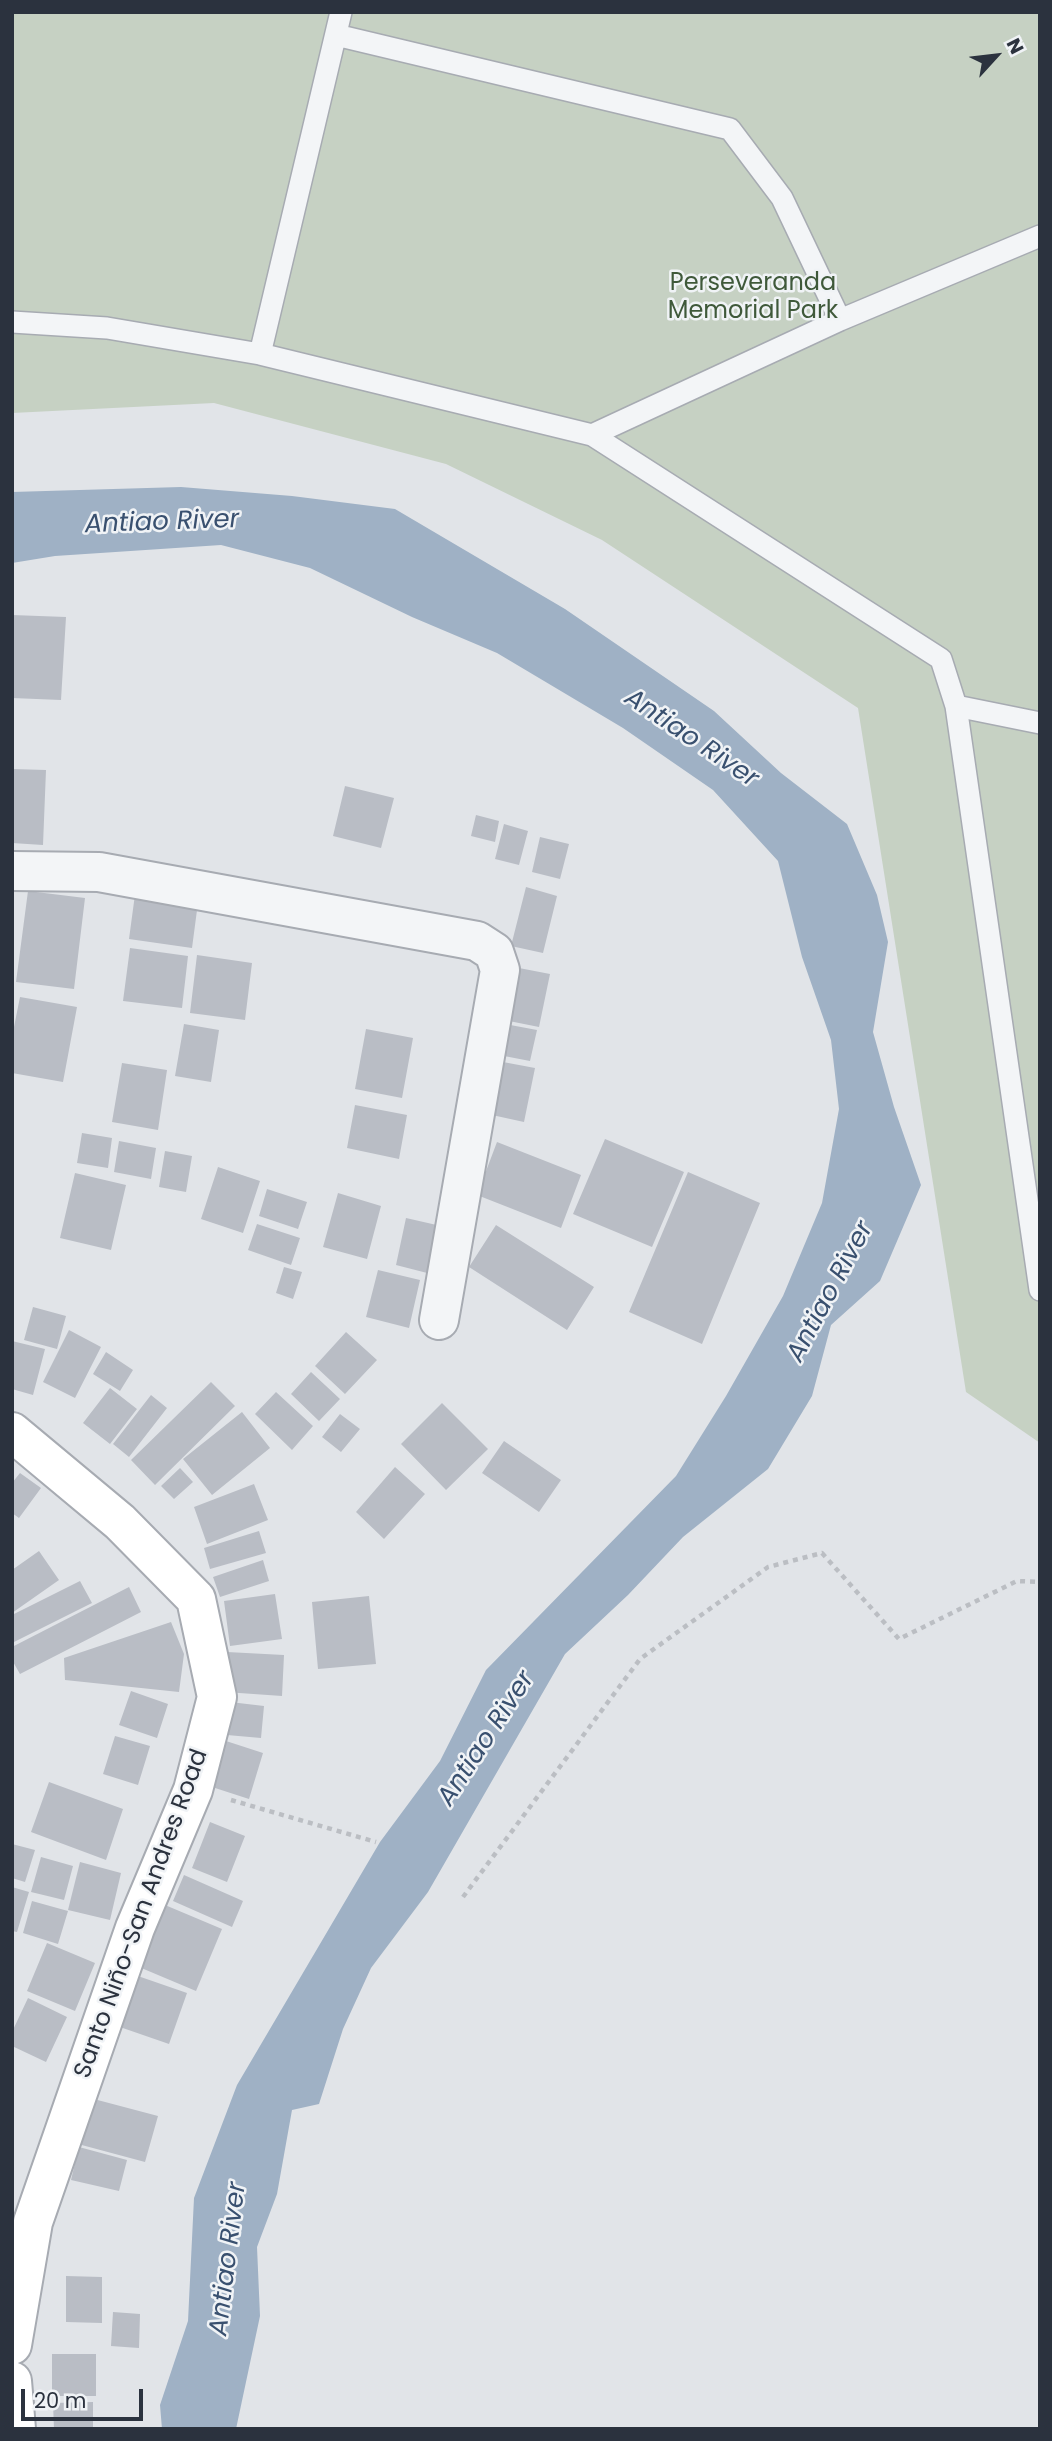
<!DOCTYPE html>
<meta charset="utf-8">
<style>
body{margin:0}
#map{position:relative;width:1052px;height:2441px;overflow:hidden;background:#e1e4e8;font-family:Poppins,sans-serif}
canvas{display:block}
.frame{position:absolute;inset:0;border:14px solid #2b323e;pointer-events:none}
.north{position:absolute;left:961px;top:21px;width:70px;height:70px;-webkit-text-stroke:5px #f0f3f6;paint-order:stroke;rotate:63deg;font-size:19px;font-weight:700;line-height:28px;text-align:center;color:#2b323e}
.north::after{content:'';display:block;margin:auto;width:24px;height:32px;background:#2b323e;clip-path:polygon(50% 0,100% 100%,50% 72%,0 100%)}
.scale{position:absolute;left:21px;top:2389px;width:122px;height:32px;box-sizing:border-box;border:4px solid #2b323e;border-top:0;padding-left:9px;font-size:21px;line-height:24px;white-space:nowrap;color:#2b323e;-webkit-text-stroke:5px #f0f3f6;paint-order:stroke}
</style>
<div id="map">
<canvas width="1052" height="2441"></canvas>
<div class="frame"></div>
<div class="north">N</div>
<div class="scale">20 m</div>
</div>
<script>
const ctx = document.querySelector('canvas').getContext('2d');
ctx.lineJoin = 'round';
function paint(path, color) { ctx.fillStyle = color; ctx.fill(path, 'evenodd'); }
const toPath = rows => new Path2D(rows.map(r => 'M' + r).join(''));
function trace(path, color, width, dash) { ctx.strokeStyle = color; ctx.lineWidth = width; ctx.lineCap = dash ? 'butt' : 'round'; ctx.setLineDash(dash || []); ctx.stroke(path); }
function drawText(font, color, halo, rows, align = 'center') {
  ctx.font = font + ' Poppins,sans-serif'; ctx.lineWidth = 5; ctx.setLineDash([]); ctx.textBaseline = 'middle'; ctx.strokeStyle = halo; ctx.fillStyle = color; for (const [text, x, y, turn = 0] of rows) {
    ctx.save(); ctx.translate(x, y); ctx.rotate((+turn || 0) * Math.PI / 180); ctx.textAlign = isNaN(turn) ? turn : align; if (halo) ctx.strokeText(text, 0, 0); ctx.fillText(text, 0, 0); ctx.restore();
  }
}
paint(toPath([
 [12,12,1040,12,1040,1443,966,1392,858,708,602,540,446,464,214,403,12,413]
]), '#c6d1c3');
paint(toPath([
 [181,487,292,496,395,509,565,609,714,711,781,773,847,824,877,895,888,942,873,1032,894,1107,921,1185,880,1281,831,1325,812,1396,768,1469,683,1537,628,1595,565,1654,428,1892,371,1968,343,2029,319,2104,292,2110,277,2194,257,2247,260,2316,236,2429,162,2429,160,2405,188,2321,194,2198,237,2085,380,1842,440,1761,486,1670,676,1476,726,1396,783,1296,822,1203,839,1109,831,1040,802,957,778,861,713,790,623,728,497,653,412,617,310,568,221,545,55,556,12,563,12,492]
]), '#9fb1c5');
paint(toPath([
 [12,615,66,617,61,700,12,698],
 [12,769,46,770,43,845,12,843],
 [345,786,394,798,381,848,333,836],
 [476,815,499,821,495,842,471,836],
 [504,824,528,831,519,865,495,859],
 [540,837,569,844,560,879,532,872],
 [136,887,199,895,192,948,129,939],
 [526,887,557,896,543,953,511,946],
 [28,891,85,898,74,989,16,982],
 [130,948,188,956,182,1008,123,1001],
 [197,955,252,963,245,1020,190,1013],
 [519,968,550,974,539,1027,509,1021],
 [20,997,77,1007,63,1082,12,1073,12,1037],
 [184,1024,219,1030,211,1082,175,1076],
 [505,1024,537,1030,530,1061,499,1055],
 [366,1029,413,1038,402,1098,355,1089],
 [503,1062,535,1068,524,1122,492,1115],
 [122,1063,167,1070,158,1130,112,1122],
 [355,1105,407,1115,399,1159,347,1148],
 [82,1133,112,1138,108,1168,77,1163],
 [605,1139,684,1172,652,1247,573,1214],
 [119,1141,156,1148,151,1179,114,1172],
 [497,1142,581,1175,561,1228,477,1195],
 [165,1151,192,1156,186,1192,159,1187],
 [218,1167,260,1181,243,1233,201,1219],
 [688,1172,760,1203,702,1344,629,1312],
 [75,1173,126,1185,111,1250,60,1238],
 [267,1189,307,1202,298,1229,259,1216],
 [338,1193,381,1206,367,1259,323,1247],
 [406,1218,441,1226,431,1274,396,1265],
 [257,1224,300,1238,291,1265,248,1250],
 [496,1225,594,1287,567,1330,469,1267],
 [284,1267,302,1272,293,1299,276,1293],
 [378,1270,420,1280,409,1328,366,1317],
 [33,1307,66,1316,57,1349,24,1340],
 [69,1330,101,1347,75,1398,43,1382],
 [346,1332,377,1360,345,1394,315,1366],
 [12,1341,45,1349,33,1395,12,1389],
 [106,1352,133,1370,120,1391,93,1374],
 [311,1372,340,1399,319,1421,291,1394],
 [211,1382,235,1406,155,1485,131,1460],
 [110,1388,137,1409,110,1444,83,1423],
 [276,1392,313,1426,292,1450,255,1414],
 [151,1395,167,1408,129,1457,113,1444],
 [442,1403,488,1449,446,1490,401,1444],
 [242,1412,270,1448,212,1495,183,1459],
 [340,1414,360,1429,341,1452,322,1437],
 [504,1441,561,1480,539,1512,482,1473],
 [395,1467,425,1494,384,1539,356,1512],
 [180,1468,193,1482,174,1499,161,1486],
 [20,1473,41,1488,19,1518,12,1513,12,1483],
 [254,1484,268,1520,207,1544,194,1507],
 [259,1531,266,1553,210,1569,204,1548],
 [39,1551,59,1580,12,1613,12,1570],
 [263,1560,269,1581,220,1597,213,1577],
 [80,1581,92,1603,12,1643,12,1615],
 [129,1587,141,1612,20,1674,12,1660,12,1647],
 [275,1594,282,1639,230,1646,224,1601],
 [369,1596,376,1664,318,1669,312,1602],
 [171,1622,184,1654,179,1692,65,1680,64,1658],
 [227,1652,284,1655,282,1696,225,1692],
 [131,1691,168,1704,157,1738,119,1725],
 [230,1702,264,1706,261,1738,227,1735],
 [115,1736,150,1746,138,1785,103,1774],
 [226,1741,263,1753,249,1799,212,1787],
 [49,1782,123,1809,106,1860,31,1832],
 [210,1822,245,1836,227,1882,192,1868],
 [12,1844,35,1850,25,1882,12,1878],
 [41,1857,73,1866,64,1900,31,1892],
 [80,1862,121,1873,110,1920,68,1910],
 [184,1875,243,1901,232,1927,173,1901],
 [12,1887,29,1892,17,1932,12,1931],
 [32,1901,68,1911,58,1944,23,1933],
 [165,1905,222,1929,196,1991,139,1967],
 [47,1943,95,1963,75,2011,27,1991],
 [135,1975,187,1993,169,2044,117,2026],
 [28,1998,67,2017,46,2062,12,2046,12,2032],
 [90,2098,158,2116,145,2162,78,2144],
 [79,2147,127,2160,119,2191,71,2180],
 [66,2276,102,2277,102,2323,66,2322],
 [113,2312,140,2314,139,2348,111,2346],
 [52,2354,96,2354,96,2396,52,2396],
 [93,2402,93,2429,54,2429,53,2403]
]), '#b9bdc5');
const lane = toPath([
 [336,35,730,129,782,198,840,320],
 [12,322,107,328,260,354,592,435,941,659,956,706,1040,1290],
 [260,354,341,12],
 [592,435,840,320,1040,236],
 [956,706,1040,723]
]);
const street = toPath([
 [12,871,99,872,477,941,494,952,500,970,439,1320]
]);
const secondary = toPath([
 [12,1432,120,1522,196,1599,217,1697,193,1790,135,1928,33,2222,12,2345],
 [12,2381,16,2429]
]);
trace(lane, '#a7abb2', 24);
trace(street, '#a7abb2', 42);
trace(secondary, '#a7abb2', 42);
trace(toPath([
 [231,1800,376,1842],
 [463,1897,640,1659,768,1567,822,1553,899,1639,1017,1581,1040,1582]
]), '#bbbec3', 4.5, [5, 5]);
trace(lane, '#f3f5f7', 21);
trace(street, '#f3f5f7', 38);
trace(secondary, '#fff', 38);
drawText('24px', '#3f593a', '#f0f3f6', [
 ["Perseveranda",753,284],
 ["Memorial Park",753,312]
]);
drawText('24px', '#2b323e', '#f0f3f6', [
 ["Santo Niño-San Andres Road",142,1914,-70]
]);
drawText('italic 26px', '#39506f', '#f0f3f6', [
 ["Antiao River",162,523,-2],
 ["Antiao River",691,739,34],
 ["Antiao River",831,1292,-62],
 ["Antiao River",487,1739,-57],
 ["Antiao River",229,2259,-83]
]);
</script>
